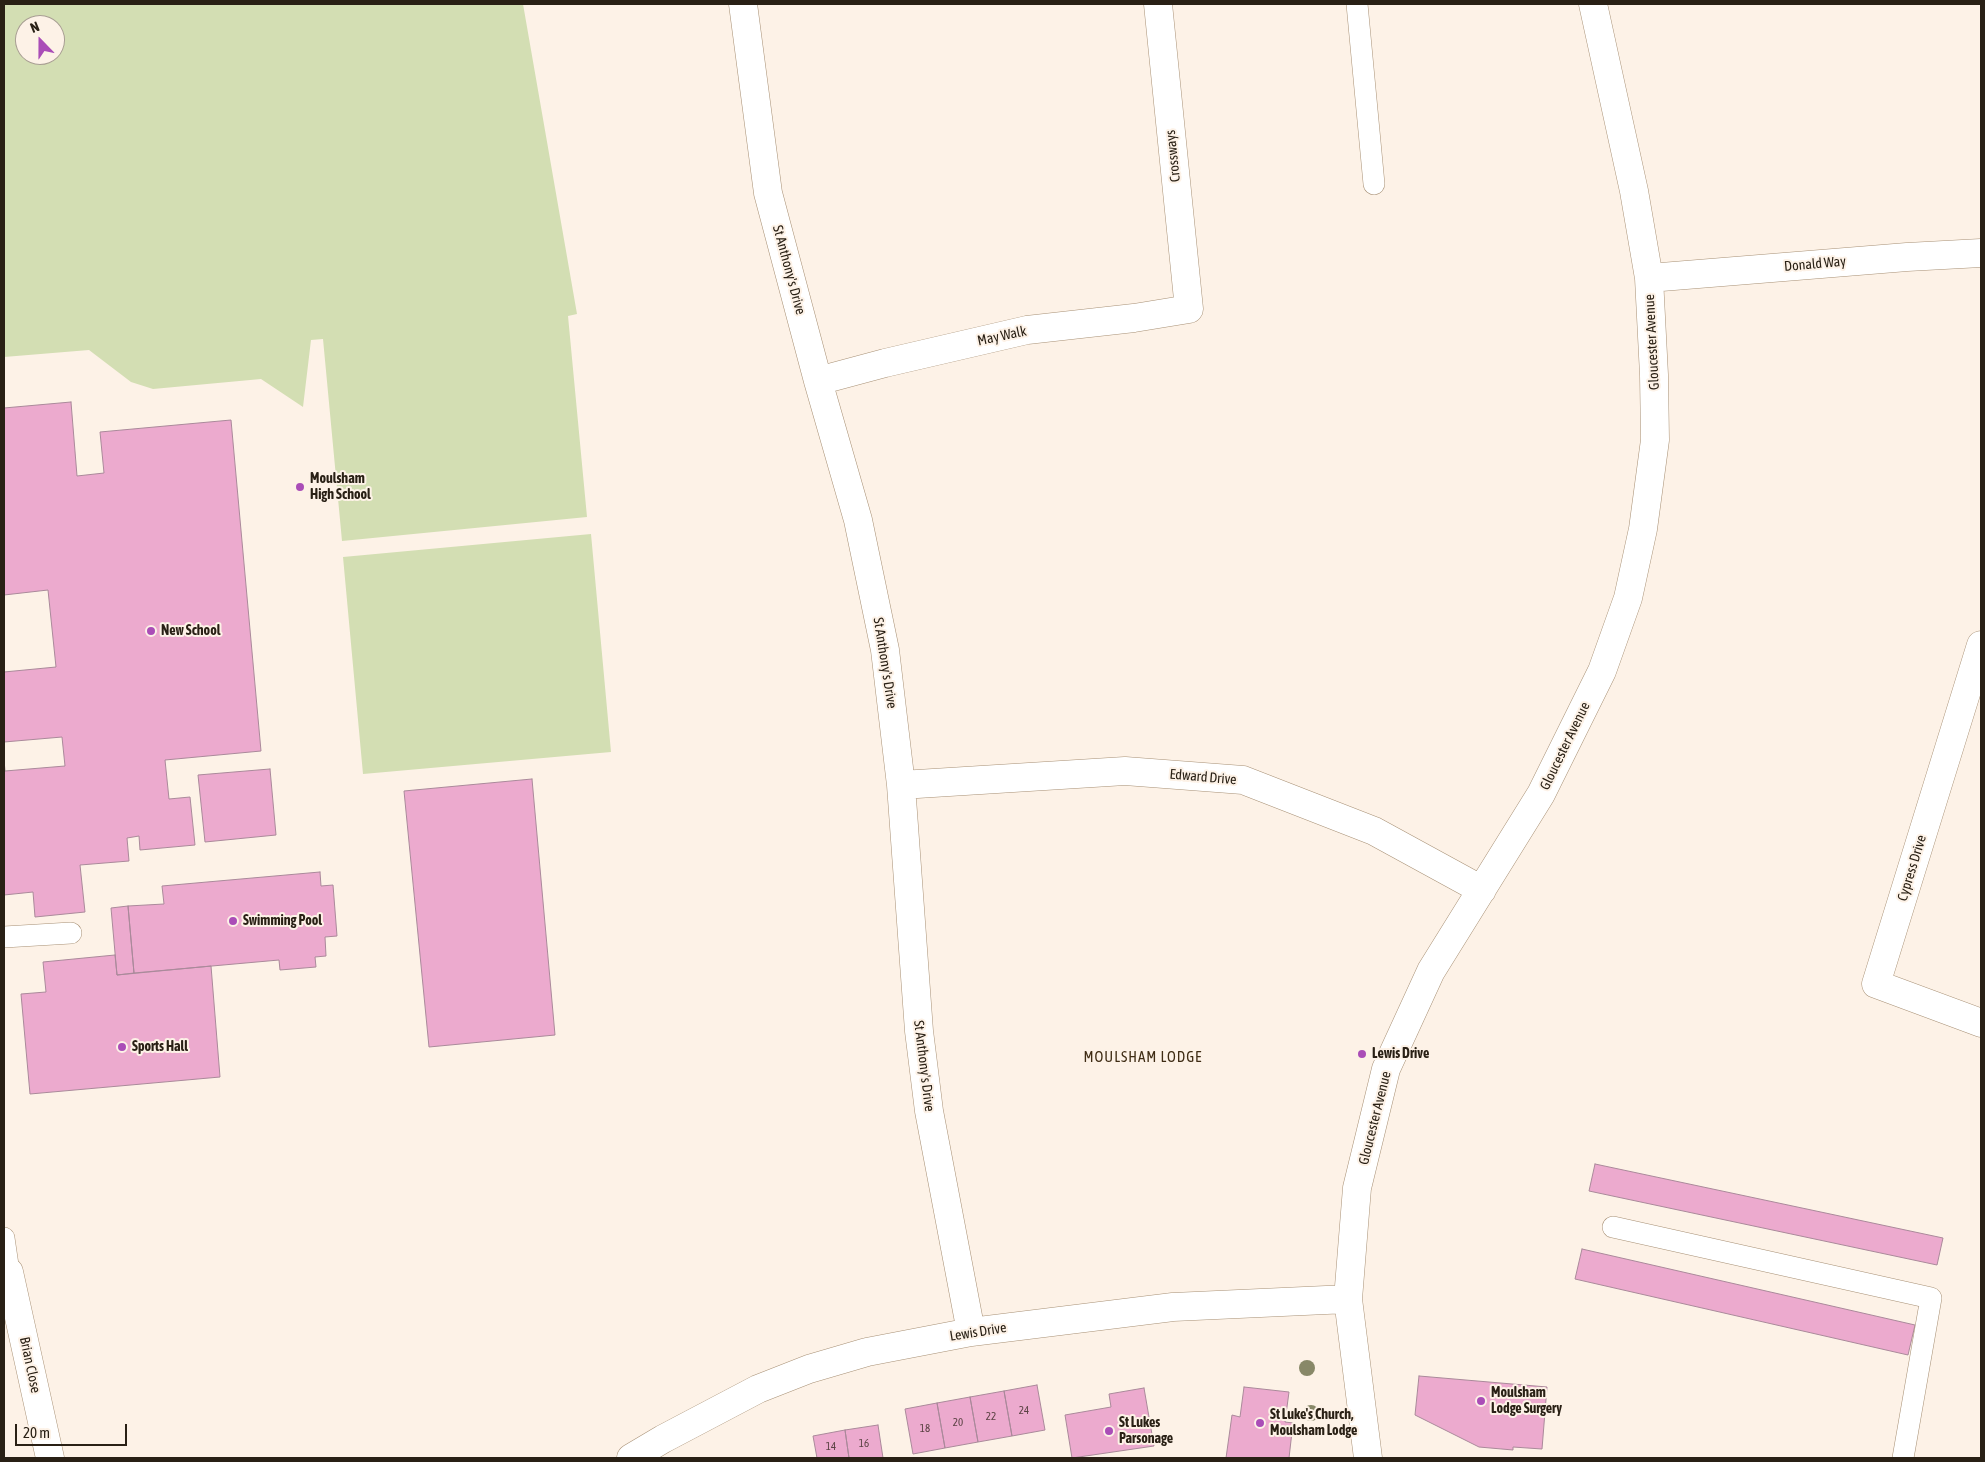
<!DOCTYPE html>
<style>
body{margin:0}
#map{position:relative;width:1985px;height:1462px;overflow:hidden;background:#fdf2e7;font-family:"Asap Condensed",sans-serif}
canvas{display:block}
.frame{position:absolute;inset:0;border:5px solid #292015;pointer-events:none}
.north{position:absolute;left:15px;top:15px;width:50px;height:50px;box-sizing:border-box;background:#fdf2e7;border:1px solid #a89e93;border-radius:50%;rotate:338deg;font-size:14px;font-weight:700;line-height:20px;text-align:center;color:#292015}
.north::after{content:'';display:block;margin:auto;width:18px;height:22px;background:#aa4db7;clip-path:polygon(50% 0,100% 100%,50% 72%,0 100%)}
.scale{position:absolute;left:15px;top:1424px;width:112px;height:22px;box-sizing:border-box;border:2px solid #292015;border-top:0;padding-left:6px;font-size:15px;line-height:18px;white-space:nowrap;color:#292015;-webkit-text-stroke:4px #fdf2e7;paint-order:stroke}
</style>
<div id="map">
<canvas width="1985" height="1462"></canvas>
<div class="frame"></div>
<div class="north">N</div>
<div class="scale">20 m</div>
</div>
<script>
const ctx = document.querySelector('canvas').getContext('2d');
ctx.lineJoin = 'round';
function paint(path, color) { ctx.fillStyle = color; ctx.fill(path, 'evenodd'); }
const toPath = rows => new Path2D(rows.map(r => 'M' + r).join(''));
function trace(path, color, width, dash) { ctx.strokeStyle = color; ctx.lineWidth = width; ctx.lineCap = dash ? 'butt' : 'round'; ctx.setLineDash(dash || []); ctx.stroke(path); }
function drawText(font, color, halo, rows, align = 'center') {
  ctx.font = font + ' "Asap Condensed",sans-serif'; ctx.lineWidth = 4; ctx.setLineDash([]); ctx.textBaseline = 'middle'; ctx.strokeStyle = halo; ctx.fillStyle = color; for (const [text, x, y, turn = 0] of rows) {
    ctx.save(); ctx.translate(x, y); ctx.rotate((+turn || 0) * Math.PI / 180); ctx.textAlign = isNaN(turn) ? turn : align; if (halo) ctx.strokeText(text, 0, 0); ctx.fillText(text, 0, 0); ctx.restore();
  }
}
paint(toPath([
 [4,4,523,4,577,314,568,316,587,517,342,541,323,339,311,340,303,407,261,379,153,389,131,382,89,350,4,357],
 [25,25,55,25,55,55,25,55],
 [591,534,611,752,363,774,343,557]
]), '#d3deb3');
const building = toPath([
 [71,402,77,476,104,473,100,432,231,420,261,751,165,760,169,799,190,797,195,845,140,850,139,836,127,838,129,861,80,865,85,912,35,917,33,892,4,895,4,760,5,771,65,766,62,737,4,742,4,672,56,667,48,590,4,595,4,408,71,402],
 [270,769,276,835,205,842,198,775,270,769],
 [532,779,555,1035,429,1047,404,791,532,779],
 [320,872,321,886,333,885,337,936,325,937,326,956,315,957,316,967,280,970,279,960,134,973,128,906,164,904,162,886,320,872],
 [128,906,134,973,117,975,111,908,128,906],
 [115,955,117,975,211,966,220,1077,30,1094,21,994,46,992,43,962,115,955],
 [1595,1164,1943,1238,1937,1265,1589,1191,1595,1164],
 [1582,1249,1915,1325,1908,1355,1575,1279,1582,1249],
 [1419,1376,1547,1387,1542,1449,1513,1447,1513,1450,1479,1447,1415,1415,1419,1376],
 [1037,1385,1045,1430,1012,1436,1004,1391,1037,1385],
 [1244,1387,1289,1392,1285,1422,1293,1423,1289,1458,1226,1458,1232,1415,1240,1417,1244,1387],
 [1144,1388,1154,1446,1072,1458,1065,1415,1111,1407,1109,1394,1144,1388],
 [1004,1391,1012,1436,978,1442,970,1397,1004,1391],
 [970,1397,978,1442,945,1448,937,1403,970,1397],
 [937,1403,945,1448,913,1454,905,1409,937,1403],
 [878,1425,883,1458,849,1458,845,1430,878,1425],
 [845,1430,849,1458,817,1458,813,1436,845,1430]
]);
paint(building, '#ecaace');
trace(building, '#aa899a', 1);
const lane = toPath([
 [1357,4,1374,184],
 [4,937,71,933],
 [1613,1227,1931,1298,1903,1458],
 [4,1238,9,1272]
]);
const street = toPath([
 [743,4,768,193,818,381,858,520,885,650,901,785,919,1031,929,1111,971,1332],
 [1649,278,1907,257,1981,253],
 [818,381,885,363,1027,330,1134,318,1189,309,1158,4],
 [1981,645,1876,984,1981,1023],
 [901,785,1125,771,1243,780,1374,831,1482,890],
 [9,1272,50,1458],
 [631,1458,663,1439,758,1389,809,1369,867,1352,971,1332,1173,1307,1348,1299],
 [1368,1458,1348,1299,1357,1188,1386,1069,1431,971,1541,794,1602,671,1628,598,1643,529,1655,440,1654,375,1649,278,1634,191,1593,4]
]);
trace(lane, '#a89176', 22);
trace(street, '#a89176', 29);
trace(lane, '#fff', 21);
trace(street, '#fff', 28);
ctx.fillStyle = '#888868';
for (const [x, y] of [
 [1307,1368],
 [1311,1413]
]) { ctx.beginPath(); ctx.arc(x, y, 8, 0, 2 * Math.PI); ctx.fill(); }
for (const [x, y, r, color] of [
 [300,487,5,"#aa4db7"],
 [151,631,5,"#aa4db7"],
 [233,921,5,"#aa4db7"],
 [122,1047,5,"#aa4db7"],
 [1362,1054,5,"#aa4db7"],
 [1481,1401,5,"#aa4db7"],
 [1260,1423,5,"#aa4db7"],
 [1109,1431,5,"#aa4db7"]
]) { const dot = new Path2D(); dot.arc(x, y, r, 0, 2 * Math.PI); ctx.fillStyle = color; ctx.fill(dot); trace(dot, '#fdf2e7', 2); }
drawText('11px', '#5a4243', null, [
 ["24",1024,1411],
 ["22",991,1417],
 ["20",958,1423],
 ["18",925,1429],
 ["16",864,1444],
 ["14",831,1447]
]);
drawText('14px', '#292015', '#fdf2e7', [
 ["Crossways",1173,156,-96],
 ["Donald Way",1815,264,-5],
 ["St Anthony's Drive",789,270,75],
 ["May Walk",1002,336,-12],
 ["Gloucester Avenue",1652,342,-93],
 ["St Anthony's Drive",885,663,81],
 ["Gloucester Avenue",1565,746,-64],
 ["Edward Drive",1203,777,5],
 ["Cypress Drive",1912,868,-73],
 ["St Anthony's Drive",924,1066,83],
 ["Gloucester Avenue",1375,1118,-76],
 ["Lewis Drive",978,1332,-9],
 ["Brian Close",30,1365,78]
]);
drawText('bold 14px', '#292015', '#fdf2e7', [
 ["Moulsham",310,479],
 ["High School",310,495],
 ["New School",161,631],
 ["Swimming Pool",243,921],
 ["Sports Hall",132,1047],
 ["Lewis Drive",1372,1054],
 ["Moulsham",1491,1393],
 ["Lodge Surgery",1491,1409],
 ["St Luke's Church,",1270,1415],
 ["Moulsham Lodge",1270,1431],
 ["St Lukes",1119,1423],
 ["Parsonage",1119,1439]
], 'left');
ctx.letterSpacing = '1px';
drawText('15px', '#3f2c14', '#fdf2e7', [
 ["MOULSHAM LODGE",1143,1057]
]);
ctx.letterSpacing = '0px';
</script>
